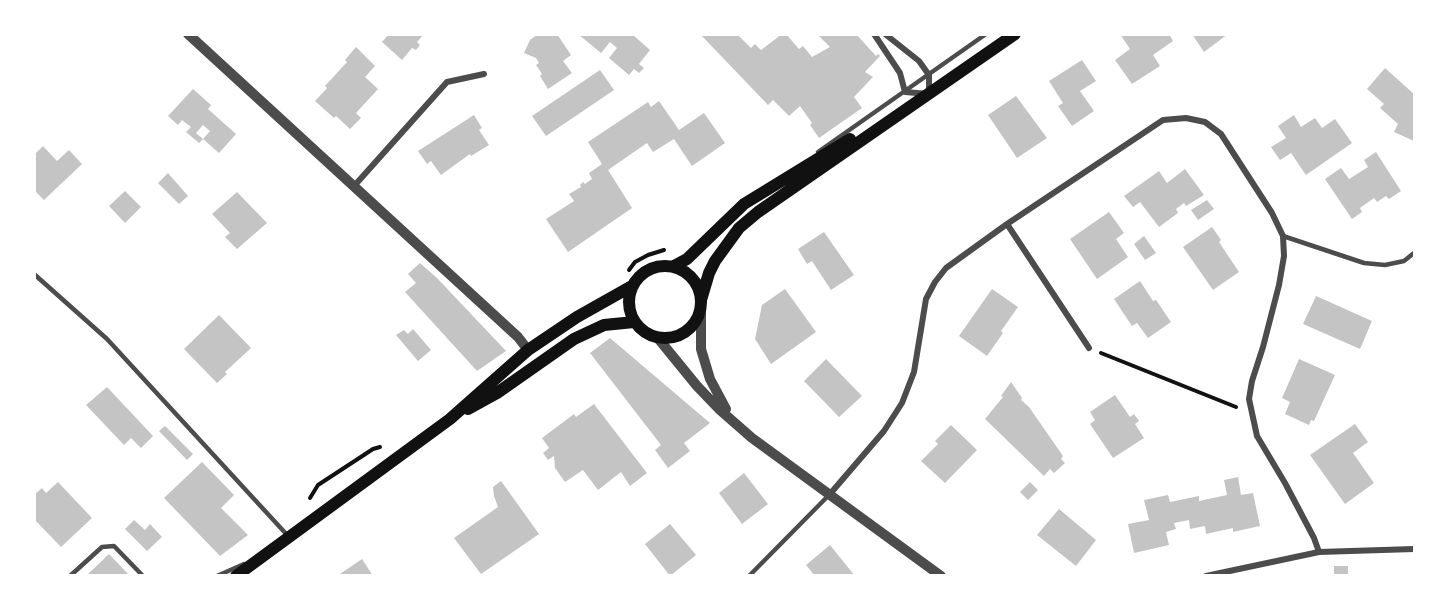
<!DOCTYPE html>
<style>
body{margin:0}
#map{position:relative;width:1449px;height:610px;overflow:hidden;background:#fff;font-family:"Open Sans",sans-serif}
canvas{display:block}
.frame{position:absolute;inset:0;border:36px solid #fff;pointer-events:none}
</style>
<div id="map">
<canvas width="1449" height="610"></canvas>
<div class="frame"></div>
</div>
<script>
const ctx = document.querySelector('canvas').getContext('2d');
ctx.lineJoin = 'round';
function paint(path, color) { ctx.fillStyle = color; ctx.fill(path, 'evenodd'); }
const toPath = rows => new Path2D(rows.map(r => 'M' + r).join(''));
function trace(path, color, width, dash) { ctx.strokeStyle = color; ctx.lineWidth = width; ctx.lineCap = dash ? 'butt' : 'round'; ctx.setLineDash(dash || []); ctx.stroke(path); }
paint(toPath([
 [389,34,424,34,417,42,420,45,416,50,412,48,402,60,382,42],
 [538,34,557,34,571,55,563,61,572,73,548,89,540,76,542,74,536,65,539,63,536,58,524,53,530,40],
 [578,34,632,34,650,50,639,64,644,68,639,73,634,69,629,75,609,58,617,48,610,42,601,53],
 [700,34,737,34,751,48,755,44,761,50,782,34,786,34,799,49,803,46,812,57,830,47,817,34,856,34,876,56,878,54,880,56,865,72,873,77,854,97,862,108,819,138,810,125,812,123,800,106,789,116,773,100,768,105],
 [1120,34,1169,34,1173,41,1153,55,1160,66,1132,84,1115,60,1130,49],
 [1192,34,1228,34,1204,52],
 [356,47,375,66,365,77,378,89,356,113,361,118,350,129,336,116,334,118,315,101,327,88,325,86,347,62,345,60],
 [1082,60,1096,81,1080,91,1094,111,1072,126,1058,106,1063,103,1049,81],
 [1385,68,1414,94,1414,141,1394,132,1398,124,1380,108,1384,104,1367,89],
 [600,70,614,90,546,136,532,116],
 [193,89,211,105,208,109,236,134,219,153,203,139,210,131,203,125,196,133,203,139,199,143,186,132,191,127,182,120,178,125,168,116],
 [1016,96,1047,138,1017,158,988,115],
 [659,101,679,130,704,113,725,143,692,166,674,139,653,152,647,143,608,170,632,208,568,252,546,219,574,201,569,194,581,187,580,185,583,182,585,184,592,179,589,173,602,164,588,142,648,102,651,107],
 [474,115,482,128,479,130,489,145,471,156,470,154,441,175,431,161,427,164,418,151],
 [1294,115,1301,127,1315,118,1322,128,1335,119,1352,143,1306,175,1291,153,1280,160,1271,147,1286,138,1278,126],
 [43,146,57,161,69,150,82,164,44,200,34,190,34,155],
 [1376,152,1401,191,1389,199,1386,196,1377,202,1374,198,1360,208,1362,212,1352,219,1325,179,1341,168,1349,179,1368,167,1364,160],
 [1185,169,1204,195,1186,206,1184,203,1176,209,1178,213,1159,227,1140,202,1133,207,1124,196,1159,171,1167,183],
 [168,173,188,196,179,204,158,183],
 [125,191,141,207,125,223,109,206],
 [237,192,267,223,237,249,225,237,230,233,212,214],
 [1207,200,1214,209,1198,220,1191,210],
 [1109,212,1124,233,1116,239,1128,257,1097,279,1070,239],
 [1212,227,1221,240,1219,242,1239,272,1213,290,1183,247],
 [824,232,854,275,831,290,812,261,807,264,798,249],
 [1144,236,1156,253,1145,260,1134,244],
 [420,263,437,278,506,351,477,371,405,292,416,283,408,274],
 [1140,281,1153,301,1156,300,1171,322,1148,338,1137,323,1132,326,1114,299],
 [785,289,816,332,771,364,755,339,762,305],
 [992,289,1018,307,1001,331,1003,333,987,356,959,336],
 [1316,296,1372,321,1360,349,1303,324],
 [219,315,251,348,225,372,227,374,217,383,184,349],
 [413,329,431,350,418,361,396,335,404,330,408,334],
 [610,338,710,423,684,443,690,451,668,468,655,450,661,445,590,353],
 [826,359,862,396,839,417,804,381],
 [1299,359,1335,375,1314,421,1311,420,1309,425,1285,414,1290,402,1282,398],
 [1011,382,1022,398,1021,400,1029,407,1063,456,1061,459,1065,463,1054,473,1050,469,1044,476,985,419,1003,397,1001,396],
 [107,387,153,436,141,448,131,438,124,445,86,405],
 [1115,395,1130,417,1134,414,1139,421,1135,424,1144,438,1113,458,1090,424,1095,420,1090,412],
 [594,404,647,473,630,486,621,472,598,490,583,470,565,482,555,468,554,456,548,460,543,453,549,448,542,438,574,414,576,417],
 [1355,424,1368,442,1353,453,1374,483,1345,504,1310,455],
 [951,425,977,450,945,483,921,461,938,444,935,441],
 [165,426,193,454,187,460,159,431],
 [202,462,234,495,221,508,248,535,220,556,164,498],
 [744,473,768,504,742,524,719,493],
 [1238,477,1241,495,1253,493,1260,526,1233,532,1233,528,1206,534,1205,526,1190,529,1189,520,1174,523,1176,529,1166,532,1169,545,1134,553,1128,524,1149,520,1144,500,1168,495,1170,502,1199,496,1199,501,1227,495,1224,480],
 [501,481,539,534,481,574,454,538,498,507,494,496,493,487],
 [58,482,92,518,61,547,34,519,34,495,42,488,46,493],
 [1030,482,1038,490,1028,500,1020,492],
 [1059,509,1096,540,1076,566,1037,535],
 [134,520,145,530,150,524,162,537,147,551,125,529],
 [670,524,696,555,670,576,645,544],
 [830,545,855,576,815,576,806,565],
 [109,554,130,576,86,576],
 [362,559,373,576,341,576,340,574],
 [1334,566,1348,566,1348,576,1334,576]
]), '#c4c4c4');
trace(toPath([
 [629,270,635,262,648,255,664,250],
 [1101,353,1236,407],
 [310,498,318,485,373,449,380,447]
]), '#111', 4);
trace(toPath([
 [818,152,986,34],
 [1283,236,1364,263,1385,265,1404,261,1414,253],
 [34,274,107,339,289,537],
 [70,576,102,547,114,546,143,576],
 [217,576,244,564],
 [749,576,829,495]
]), '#4c4c4c', 4.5);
trace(toPath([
 [874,34,900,73,905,92,929,94,929,75,919,61,885,34],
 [355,185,447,82,484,74],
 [1007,224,1089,348],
 [830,494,884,431,902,403,914,372,926,299,935,282,946,268,1007,224,1163,120,1186,118,1205,122,1221,134,1272,213,1283,236,1284,256,1279,285,1263,347,1252,381,1249,399,1257,436,1285,483,1314,538,1319,552],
 [1206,576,1319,552,1414,549]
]), '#4c4c4c', 6);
trace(toPath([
 [188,34,518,337,528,350],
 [701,309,701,349,710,379,726,409],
 [657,337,697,386,720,410,752,438,941,576]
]), '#4c4c4c', 10);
trace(toPath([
 '629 302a36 36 0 1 1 72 0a36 36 0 1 1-72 0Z',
 [674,266,687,259,744,204,850,139],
 [701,300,709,273,715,261,739,228,758,212,1015,34],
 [468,409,497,393,574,339,604,325,634,322],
 [236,576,450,419,528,350,577,317,632,286]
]), '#111', 12);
</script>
